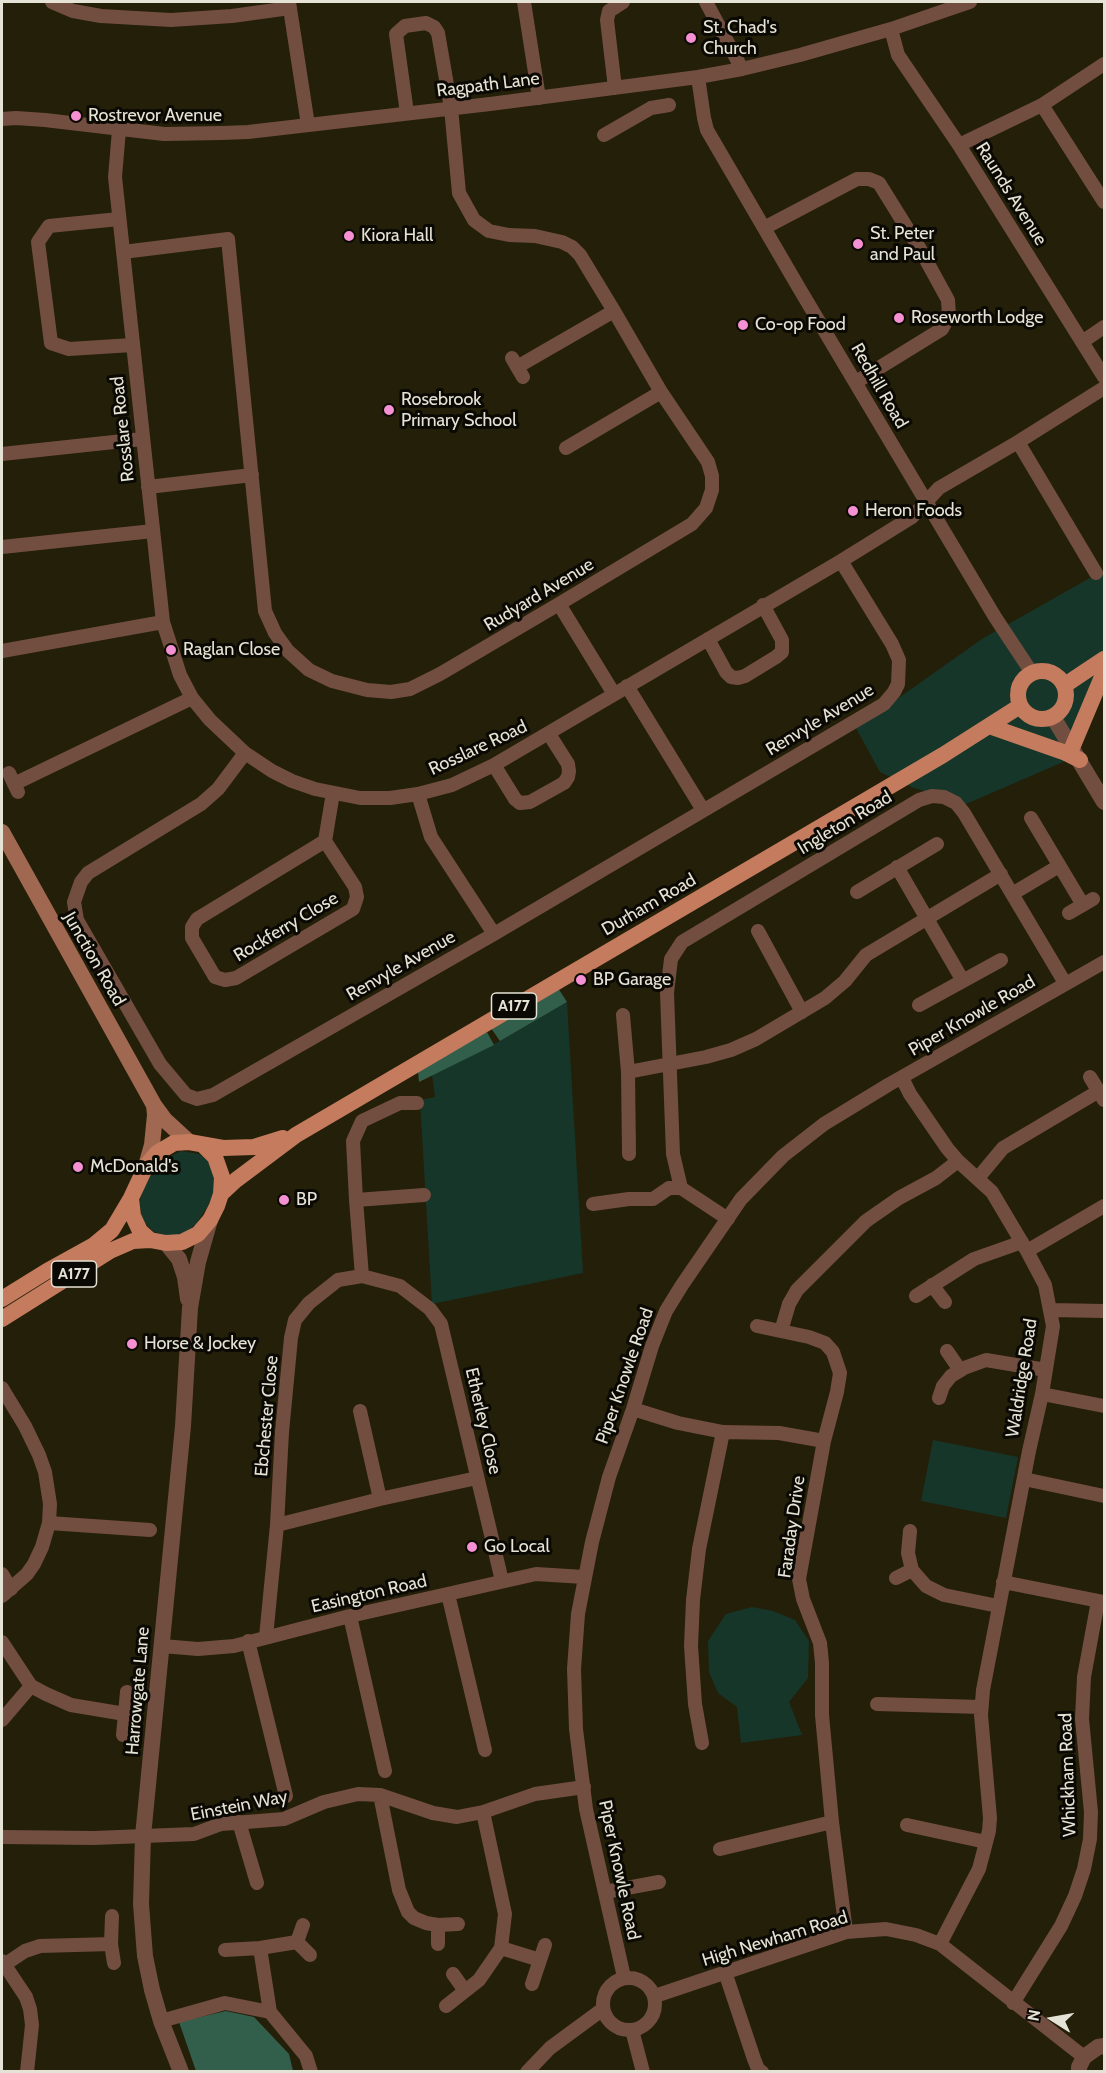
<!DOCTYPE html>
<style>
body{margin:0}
#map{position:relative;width:1106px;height:2073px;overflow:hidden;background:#241f09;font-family:Cabin,sans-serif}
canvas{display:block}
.frame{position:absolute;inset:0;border:3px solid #e5e3d5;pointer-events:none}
.north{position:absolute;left:1022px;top:1989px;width:60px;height:60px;-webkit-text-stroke:4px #0b0903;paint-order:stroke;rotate:281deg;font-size:16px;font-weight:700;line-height:24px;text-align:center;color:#e5e3d5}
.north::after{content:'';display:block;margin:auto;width:21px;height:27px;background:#e5e3d5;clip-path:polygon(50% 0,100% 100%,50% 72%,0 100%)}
</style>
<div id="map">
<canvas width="1106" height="2073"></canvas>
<div class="frame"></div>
<div class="north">N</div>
</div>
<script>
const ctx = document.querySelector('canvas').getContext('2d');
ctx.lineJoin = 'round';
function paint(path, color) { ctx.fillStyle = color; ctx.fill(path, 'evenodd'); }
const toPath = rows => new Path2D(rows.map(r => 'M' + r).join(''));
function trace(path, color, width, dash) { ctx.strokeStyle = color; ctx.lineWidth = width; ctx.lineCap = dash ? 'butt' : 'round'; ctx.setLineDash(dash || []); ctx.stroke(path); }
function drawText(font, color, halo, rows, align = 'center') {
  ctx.font = font + ' Cabin,sans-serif'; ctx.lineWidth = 6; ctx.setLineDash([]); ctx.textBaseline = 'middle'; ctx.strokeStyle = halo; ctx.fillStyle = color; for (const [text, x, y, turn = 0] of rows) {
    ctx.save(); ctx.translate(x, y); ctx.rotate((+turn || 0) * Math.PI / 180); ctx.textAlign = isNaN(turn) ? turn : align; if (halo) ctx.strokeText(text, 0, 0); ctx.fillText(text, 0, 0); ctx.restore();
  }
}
paint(toPath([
 [1104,570,1104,689,1077,756,966,804,914,788,880,772,856,728,982,639],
 [567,1002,583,1273,432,1304,420,1100,435,1097,432,1075,500,1041],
 [181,1151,199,1154,206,1158,215,1172,214,1190,211,1201,196,1224,188,1231,177,1235,168,1236,154,1232,144,1222,141,1215,140,1201,143,1188,148,1179,163,1160],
 [933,1440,1018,1457,1006,1518,921,1501],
 [752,1607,773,1611,795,1620,809,1641,808,1678,789,1702,802,1735,741,1743,737,1707,718,1693,709,1672,708,1641,726,1614]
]), '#163629');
paint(toPath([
 [558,988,567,1002,500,1041,491,1028],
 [487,1032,494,1045,419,1082,418,1071],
 [226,2011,254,2017,289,2054,293,2071,196,2071,179,2022]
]), '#325f4c');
trace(toPath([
 [52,2,73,11,101,16,171,20,232,16,290,8],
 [289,2,308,125],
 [524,2,539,98],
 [706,2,742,69],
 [891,29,898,55,959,145,1104,377],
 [698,77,704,118,707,130,799,288,899,456,995,617,1032,673],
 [615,88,607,20,609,11,623,2],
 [1042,105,1104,202],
 [2,119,16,118,45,120,164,134,222,133,248,132,490,104,698,77,742,69,800,55,891,29,970,2],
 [119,130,115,177,163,622,180,675,192,698,210,720,245,753,272,771,292,781,315,789,360,798,390,798,418,794,452,785,494,765,841,561,912,517,939,488,1018,442,1104,388],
 [604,135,651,108,669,105],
 [959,145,1042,105,1104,64],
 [119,219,49,226,38,242,51,343,69,349,132,345],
 [764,228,857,179,869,179,879,183,920,249,948,300,949,316,942,329,856,382],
 [123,252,228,239,265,611,275,633,288,651,309,670,332,681,367,690,391,692,410,689,440,674,559,604,692,524,706,508,712,490,712,476,708,462,661,392,614,311,580,255,572,247,562,242,535,236,509,235,489,231,474,220,459,193,451,108,438,33,434,27,426,23,405,26,396,34,407,113],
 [1082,342,1104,327],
 [512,358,523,377],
 [517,367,614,311],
 [1018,442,1096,573],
 [566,448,661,392],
 [2,454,142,439],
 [148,487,252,475],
 [2,547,153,531],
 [559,604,614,694],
 [708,639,726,672,731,677,738,678,745,676,776,657,782,652,782,640,763,605],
 [2,651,163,622],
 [627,686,703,810],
 [245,753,218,789,201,804,88,873,81,882,74,902,77,920,160,1064,186,1095,197,1099,213,1095,494,934,884,704,894,692,898,684,899,660,892,644,841,561],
 [494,765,515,799,520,803,530,802,564,783,568,777,569,771,568,764,549,734],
 [9,773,18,792],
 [14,784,192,698],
 [418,794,431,837,494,934],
 [1031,818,1083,905],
 [325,841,197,919,192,927,192,938,215,977,225,980,236,978,353,909,357,897,355,887,325,841,333,793],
 [897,867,963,981],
 [857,892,937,844],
 [1012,894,1059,866],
 [1069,913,1093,899],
 [758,931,802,1012],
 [919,1005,1001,960],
 [623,1015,628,1072,629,1154],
 [628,1072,706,1057,731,1050,756,1039,825,998,845,981,866,955,1001,874],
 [1090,1077,1104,1100],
 [902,1078,910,1094,947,1148,958,1161,992,1192,1027,1251,1045,1285,1053,1326,1042,1394,1029,1451,983,1690,981,1715,990,1818,989,1831,979,1869,940,1944],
 [978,1178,1003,1148,1099,1091],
 [356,1200,424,1195],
 [593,1204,629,1199,653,1199,669,1188,681,1188],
 [728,1219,681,1188,673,1154,667,993,671,959,682,942,919,800,932,796,944,797,956,803,964,813,1065,983],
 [1027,1251,1104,1206],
 [362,1276,356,1200,353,1141,362,1121,400,1103,417,1103],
 [932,1285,945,1302],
 [916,1296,974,1259,1022,1242],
 [1051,1310,1104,1311],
 [757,1326,809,1337,825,1343,833,1352,840,1373,837,1392,824,1441,799,1579,803,1599,820,1643,822,1663,822,1715,832,1822,846,1932],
 [781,1331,789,1304,797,1290,866,1221,899,1198,936,1178,958,1161],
 [947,1351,960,1370],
 [2,1388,25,1426,39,1455,45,1472,50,1504,49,1523,42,1547,34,1564,27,1574,2,1596],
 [1042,1394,1104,1406],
 [939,1398,943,1386,951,1376,964,1368,986,1360,1046,1370],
 [633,1409,678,1423,723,1432,779,1433,824,1441],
 [360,1411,380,1499],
 [1024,1479,1104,1496],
 [49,1523,150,1530],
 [277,1525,380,1499,477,1478],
 [910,1531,908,1553,912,1570,926,1586,944,1595,998,1606],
 [2,1574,11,1589],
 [896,1578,912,1570],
 [1003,1582,1104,1602],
 [448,1594,485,1750],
 [350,1616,385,1771],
 [266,1637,277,1525,282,1432,291,1338,295,1320,309,1303,338,1280,362,1276,400,1286,430,1309,441,1324,502,1581],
 [248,1641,286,1796],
 [2,1642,31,1686,46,1694,71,1705,125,1714],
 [162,1646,198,1649,234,1646,350,1616,536,1574,584,1577],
 [877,1704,981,1707],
 [2,1720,31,1686],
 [123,1735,127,1692],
 [702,1743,695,1704,691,1646,693,1600,699,1549,723,1432],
 [380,1795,399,1890,408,1912,414,1918,426,1923,438,1925,458,1924],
 [239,1822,257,1883],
 [907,1825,986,1842],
 [2,1837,94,1838,194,1834,221,1824,284,1819,324,1802,358,1794,380,1795,433,1813,457,1817,483,1812,535,1794,584,1787],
 [720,1849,832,1822],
 [605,1892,659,1882],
 [112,1916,111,1944,114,1963],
 [297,1942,303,1925],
 [438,1944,438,1925],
 [260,1948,270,2012],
 [501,1948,540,1960],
 [225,1950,260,1948,297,1942,310,1955],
 [2,1961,26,1997,30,2009,32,2025,27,2072],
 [4,1965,25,1951,40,1946,111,1944],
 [725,1972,754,2059,758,2069,762,2072],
 [453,1974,465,1991],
 [624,1977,586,1809,576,1729,574,1669,578,1614,592,1542,609,1477,633,1409,652,1346,666,1311,682,1285,741,1199,783,1156,824,1124,888,1085,1104,962],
 '603 2004a26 26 0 1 1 52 0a26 26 0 1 1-52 0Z',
 [532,1984,545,1945],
 [655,1996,846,1932,886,1929,916,1935,940,1944,1084,2057],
 [1013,2003,1061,1926,1075,1896,1084,1869,1090,1839,1091,1812,1082,1719,1084,1677,1098,1601],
 [446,2006,479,1980,501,1948,505,1914,483,1812],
 [161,2021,225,2003,270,2012,306,2056,311,2072],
 [632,2030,643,2072],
 [527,2072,550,2048,603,2009]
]), '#724e40', 14);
trace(toPath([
 [1053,717,1104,802],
 [166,1243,179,1259,185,1277,188,1299],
 [181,2072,161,2021,152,1990,145,1956,141,1904,143,1836,183,1426,190,1308,198,1262,210,1220],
 [1079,2072,1079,2067,1084,2057,1098,2047,1104,2046]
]), '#724e40', 16);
trace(toPath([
 [2,832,154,1105,165,1120,189,1142],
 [146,1166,152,1145,155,1115,154,1105]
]), '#a16851', 16);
trace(toPath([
 '1018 695a24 24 0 1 1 48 0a24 24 0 1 1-48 0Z',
 [1065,685,1104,659],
 [989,726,1066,753,1080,760],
 [1072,748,1104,672],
 [221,1194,236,1180,296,1135,943,755,1020,706],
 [131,1198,133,1216,140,1231,150,1240],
 [2,1299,47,1271,94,1245,112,1230,131,1198,146,1166,157,1153,174,1143,189,1142,223,1148,254,1147,283,1138],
 [2,1319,110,1251,133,1241,150,1240,166,1243,182,1242,198,1234,210,1220,217,1206,221,1194,222,1177,215,1157,203,1145]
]), '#c57b5e', 16);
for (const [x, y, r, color] of [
 [691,38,6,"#f591d2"],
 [76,116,6,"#f591d2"],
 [349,236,6,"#f591d2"],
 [858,244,6,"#f591d2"],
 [899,318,6,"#f591d2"],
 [743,325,6,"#f591d2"],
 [389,410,6,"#f591d2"],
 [853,511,6,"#f591d2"],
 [171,650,6,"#f591d2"],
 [581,980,6,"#f591d2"],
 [78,1167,6,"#f591d2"],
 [284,1200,6,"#f591d2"],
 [132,1344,6,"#f591d2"],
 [472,1547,6,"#f591d2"]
]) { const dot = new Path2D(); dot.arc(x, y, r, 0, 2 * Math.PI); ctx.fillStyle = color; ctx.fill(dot); trace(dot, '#0b0903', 2); }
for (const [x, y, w] of [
 [514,1006,45],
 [74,1274,45]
]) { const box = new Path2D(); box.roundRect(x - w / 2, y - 13, w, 26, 4.5); ctx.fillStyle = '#0b0903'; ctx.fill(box); trace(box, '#e5e3d5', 1.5); }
drawText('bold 16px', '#e5e3d5', null, [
 ["A177",514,1006],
 ["A177",74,1274]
]);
drawText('18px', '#e5e3d5', '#0b0903', [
 ["St. Chad's",703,28],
 ["Church",703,49],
 ["Rostrevor Avenue",88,116],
 ["St. Peter",870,234],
 ["and Paul",870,255],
 ["Kiora Hall",361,236],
 ["Roseworth Lodge",911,318],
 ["Co-op Food",755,325],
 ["Rosebrook",401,400],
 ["Primary School",401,421],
 ["Heron Foods",865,511],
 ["Raglan Close",183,650],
 ["BP Garage",593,980],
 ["McDonald's",90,1167],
 ["BP",296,1200],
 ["Horse & Jockey",144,1344],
 ["Go Local",484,1547]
], 'left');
drawText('18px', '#e5e3d5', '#0b0903', [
 ["Ragpath Lane",488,85,-7],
 ["Raunds Avenue",1011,194,58],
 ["Redhill Road",879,386,60],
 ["Rosslare Road",123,429,-96],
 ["Rudyard Avenue",539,595,-31],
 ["Renvyle Avenue",820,720,-31],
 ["Rosslare Road",478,748,-25],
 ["Ingleton Road",845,823,-31],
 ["Durham Road",649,905,-30],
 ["Rockferry Close",286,927,-31],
 ["Junction Road",94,959,60],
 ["Renvyle Avenue",401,966,-30],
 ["Piper Knowle Road",972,1016,-30],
 ["Piper Knowle Road",625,1376,-71],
 ["Waldridge Road",1022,1378,-81],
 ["Ebchester Close",267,1416,-85],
 ["Etherley Close",483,1421,77],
 ["Faraday Drive",792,1527,-82],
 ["Easington Road",369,1594,-13],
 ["Harrowgate Lane",138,1691,-85],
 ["Whickham Road",1068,1775,-92],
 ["Einstein Way",239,1806,-11],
 ["Piper Knowle Road",619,1870,78],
 ["High Newham Road",775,1939,-17]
]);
</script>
